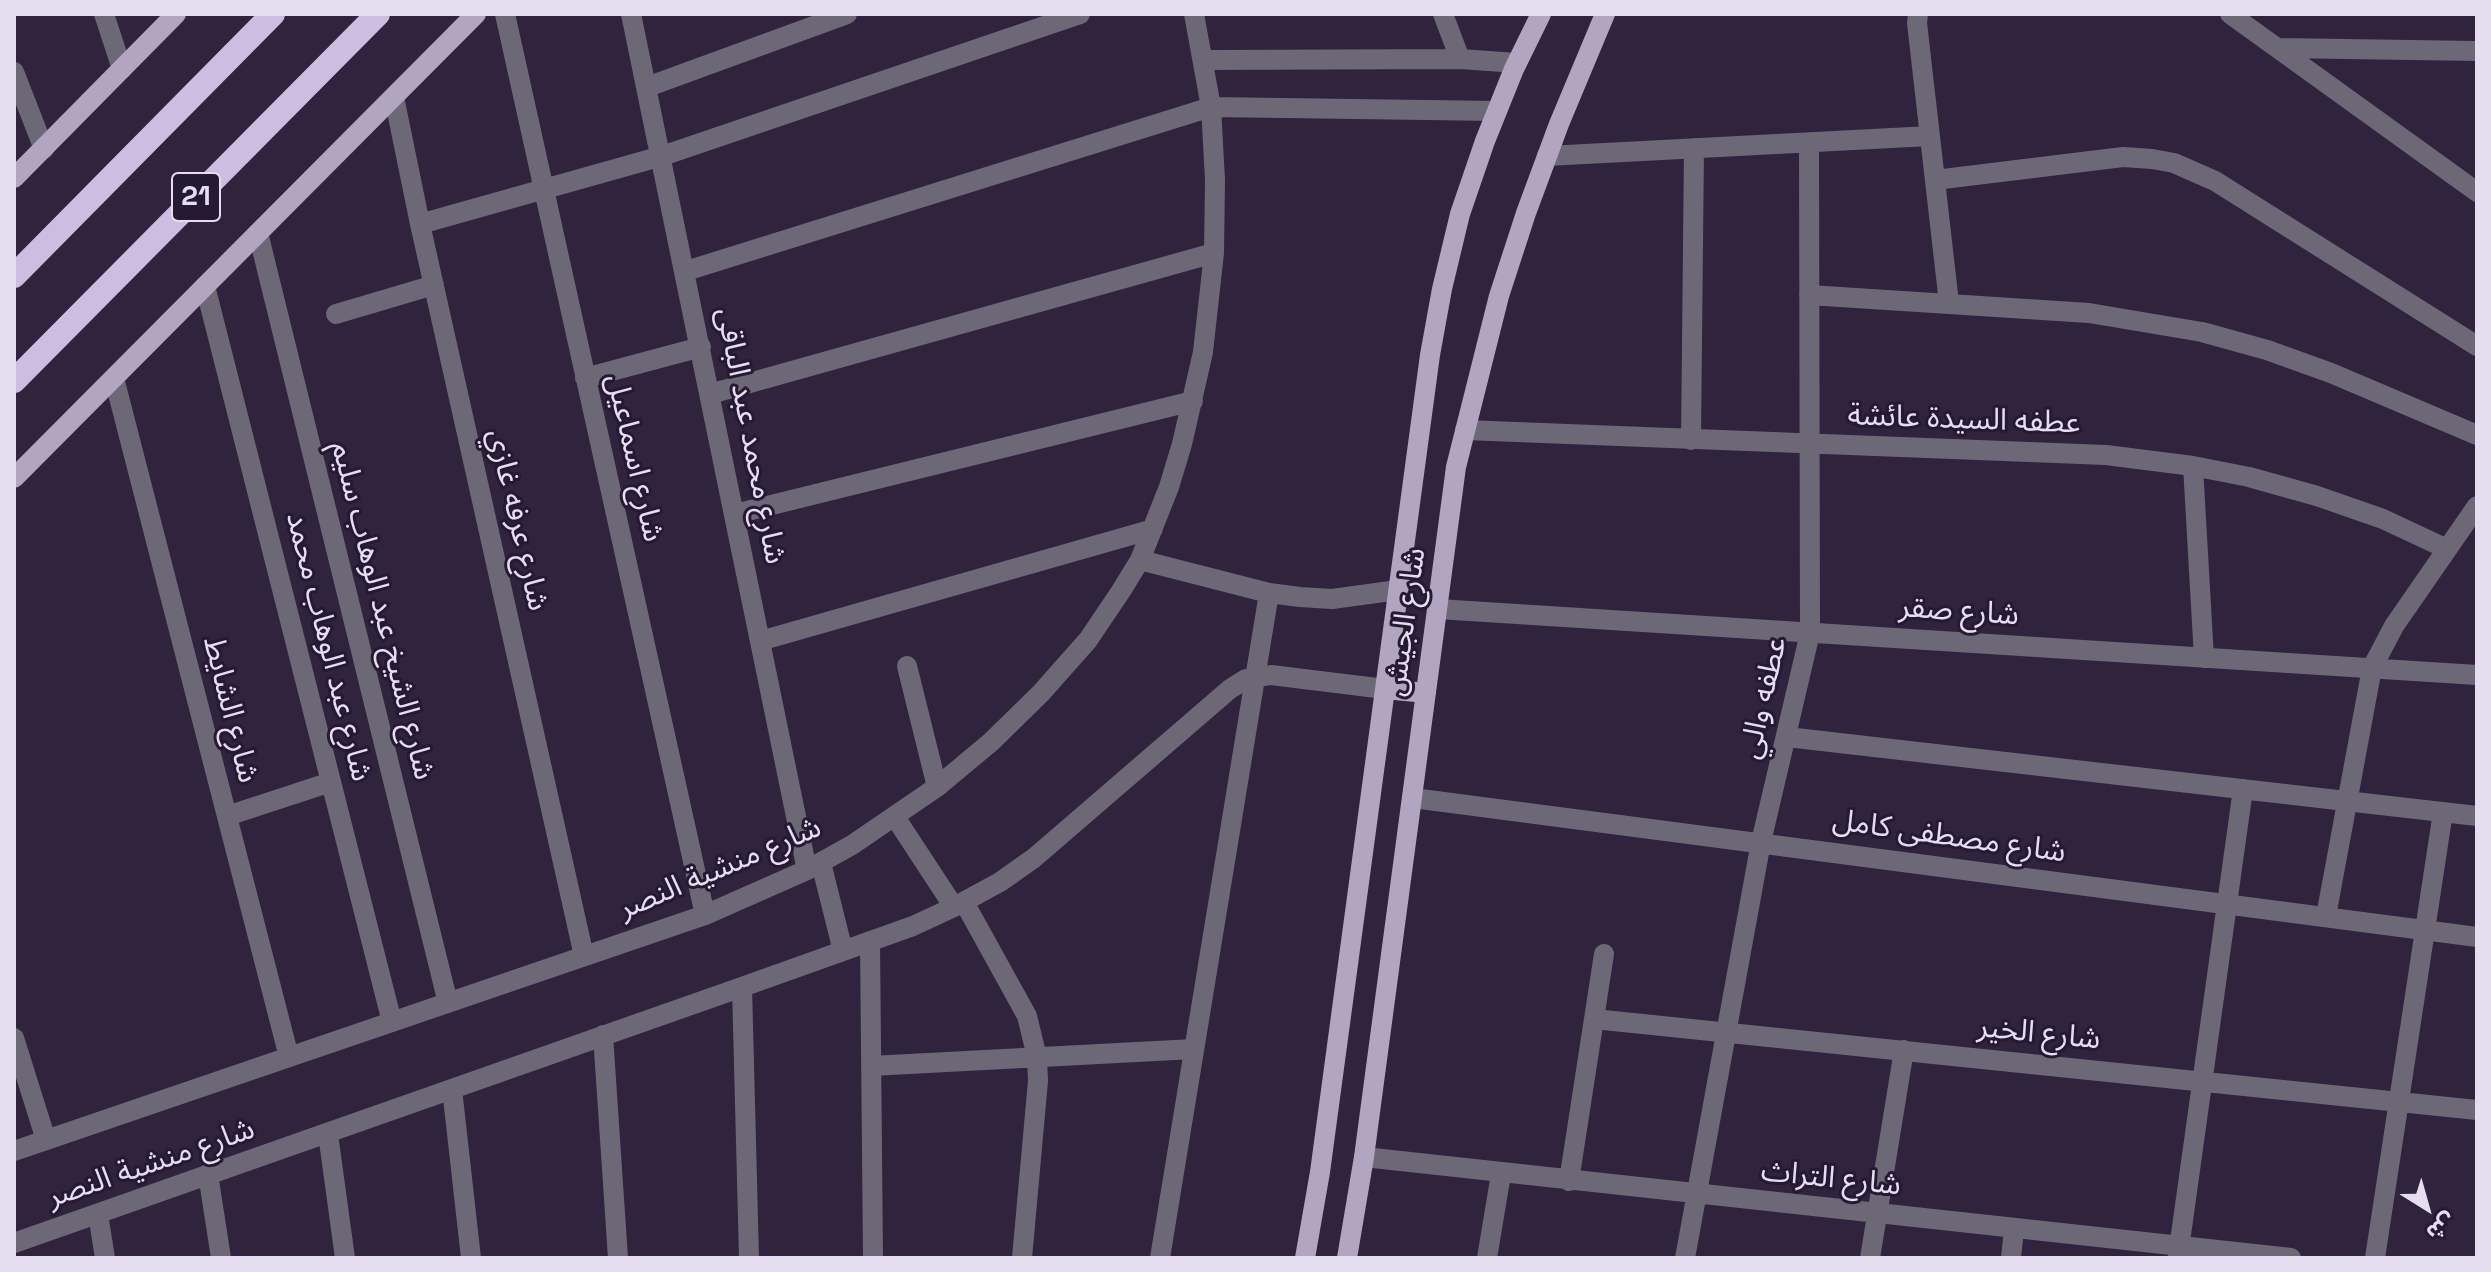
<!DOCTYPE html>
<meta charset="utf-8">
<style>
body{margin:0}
#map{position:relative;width:2491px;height:1272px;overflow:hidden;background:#2f233d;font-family:"Space Grotesk","Noto Sans Arabic",sans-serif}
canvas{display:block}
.frame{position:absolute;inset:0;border:16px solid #e5def0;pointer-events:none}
.north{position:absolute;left:2387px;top:1168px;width:80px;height:80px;-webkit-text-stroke:6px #251933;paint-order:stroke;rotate:143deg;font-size:22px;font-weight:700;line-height:32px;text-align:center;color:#e5def0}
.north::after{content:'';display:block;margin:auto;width:28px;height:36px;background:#e5def0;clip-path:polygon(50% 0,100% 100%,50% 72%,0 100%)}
</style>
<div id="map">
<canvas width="2491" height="1272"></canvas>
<div class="frame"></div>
<div class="north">ش</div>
</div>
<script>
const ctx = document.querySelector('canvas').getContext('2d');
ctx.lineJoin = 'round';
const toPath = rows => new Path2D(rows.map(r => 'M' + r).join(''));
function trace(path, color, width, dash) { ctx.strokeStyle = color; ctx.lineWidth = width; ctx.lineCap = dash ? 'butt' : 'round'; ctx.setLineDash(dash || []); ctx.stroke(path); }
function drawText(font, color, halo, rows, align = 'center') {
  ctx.font = font + ' "Space Grotesk","Noto Sans Arabic",sans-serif'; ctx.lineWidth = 6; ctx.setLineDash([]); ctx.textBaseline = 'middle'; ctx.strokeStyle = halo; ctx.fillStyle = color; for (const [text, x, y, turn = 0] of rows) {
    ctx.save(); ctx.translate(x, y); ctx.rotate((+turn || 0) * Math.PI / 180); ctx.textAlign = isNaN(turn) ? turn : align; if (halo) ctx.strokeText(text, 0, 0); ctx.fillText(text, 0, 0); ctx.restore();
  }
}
trace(toPath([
 [104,14,122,69],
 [505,14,705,915],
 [631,14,807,870],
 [1443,14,1460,59],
 [1918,14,1917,23,1949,303],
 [2230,14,2477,192],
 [2280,48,2477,51],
 [1204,60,1460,59,1517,63],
 [14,72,44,149],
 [647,87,847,14],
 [394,97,420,224,584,956],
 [1547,156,1930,136],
 [1935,180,2123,157,2152,159,2174,163,2215,181,2477,346],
 [420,224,662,156,1080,14],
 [258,233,448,1003],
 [686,271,1211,107,1497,111],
 [205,286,392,1022],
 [1809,295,2089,313,2202,332,2267,350,2331,373,2477,435],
 [336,314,434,285],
 [114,378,289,1057],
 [585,378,701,347],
 [710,394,1214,253],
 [1465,430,2106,455,2193,466,2249,477,2317,496,2383,519,2447,549],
 [1691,440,1694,148],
 [2193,466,2204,658],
 [735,514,1193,401],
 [1140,560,1269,593,1300,597,1332,599,1398,590],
 [1438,609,2477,675],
 [760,641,1153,529],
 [907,666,937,787],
 [1787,737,2477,816],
 [1413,798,2477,937],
 [227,816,331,782],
 [895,817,954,907],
 [821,863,843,951],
 [964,902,1027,1016,1037,1057,1038,1081,1022,1258],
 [2326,916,2372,668,2394,626,2477,506],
 [870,941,873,1258],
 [742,987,749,1258],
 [1594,1019,2477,1110],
 [603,1035,618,1258],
 [14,1038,46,1140],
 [871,1066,1194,1049],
 [452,1089,471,1258],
 [328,1134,345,1258],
 [14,1151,705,915,807,870,852,845,937,787,991,742,1041,693,1088,640,1121,591,1140,560,1169,487,1182,444,1203,352,1214,253,1215,180,1211,107,1194,14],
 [1364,1157,2291,1258],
 [208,1174,221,1258],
 [1569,1181,1604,954],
 [98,1214,105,1258],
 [14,1243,742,987,913,926,954,907,1000,882,1034,858,1230,689,1246,679,1271,675,1385,689],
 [2178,1256,2243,789],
 [1160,1258,1269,593],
 [1487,1258,1501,1174],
 [1685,1258,1761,842,1810,633,1809,143],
 [1870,1258,1904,1050],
 [2011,1258,2014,1229],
 [2375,1258,2443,812]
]), '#6d6875', 20);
trace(toPath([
 [14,178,176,14],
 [14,478,476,14],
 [1385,689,1426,693],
 [1305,1258,1320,1172,1430,355,1442,289,1460,214,1485,141,1514,69,1541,14],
 [1347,1258,1364,1157,1456,467,1499,296,1526,213,1559,124,1605,14]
]), '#b1a5c1', 20);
trace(toPath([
 [14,276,273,14],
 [14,381,378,14]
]), '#ccbee0', 24);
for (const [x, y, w] of [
 [196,197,48]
]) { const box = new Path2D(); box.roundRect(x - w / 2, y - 24, w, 48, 6); ctx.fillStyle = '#251933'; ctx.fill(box); trace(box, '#e5def0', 2); }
drawText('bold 28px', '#e5def0', null, [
 ["21",196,197]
]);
drawText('30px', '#e5def0', '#251933', [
 ["عطفه السيدة عائشة",1964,420,2],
 ["شارع محمد عبد الباقى",750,436,79],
 ["شارع اسماعيل",634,458,77],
 ["شارع عرفه غازي",517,520,77],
 ["شارع الشيخ عبد الوهاب سليم",382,611,76],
 ["شارع صقر",1959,612,4],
 ["شارع الجيش",1406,622,-82],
 ["شارع عبد الوهاب محمد",328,647,76],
 ["عطفه والي",1764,698,-77],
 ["شارع الشايط",230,710,76],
 ["شارع مصطفى كامل",1949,837,8],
 ["شارع منشية النصر",720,869,-23],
 ["شارع الخير",2039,1034,6],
 ["شارع منشية النصر",151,1164,-19],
 ["شارع التراث",1831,1179,6]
]);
</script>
